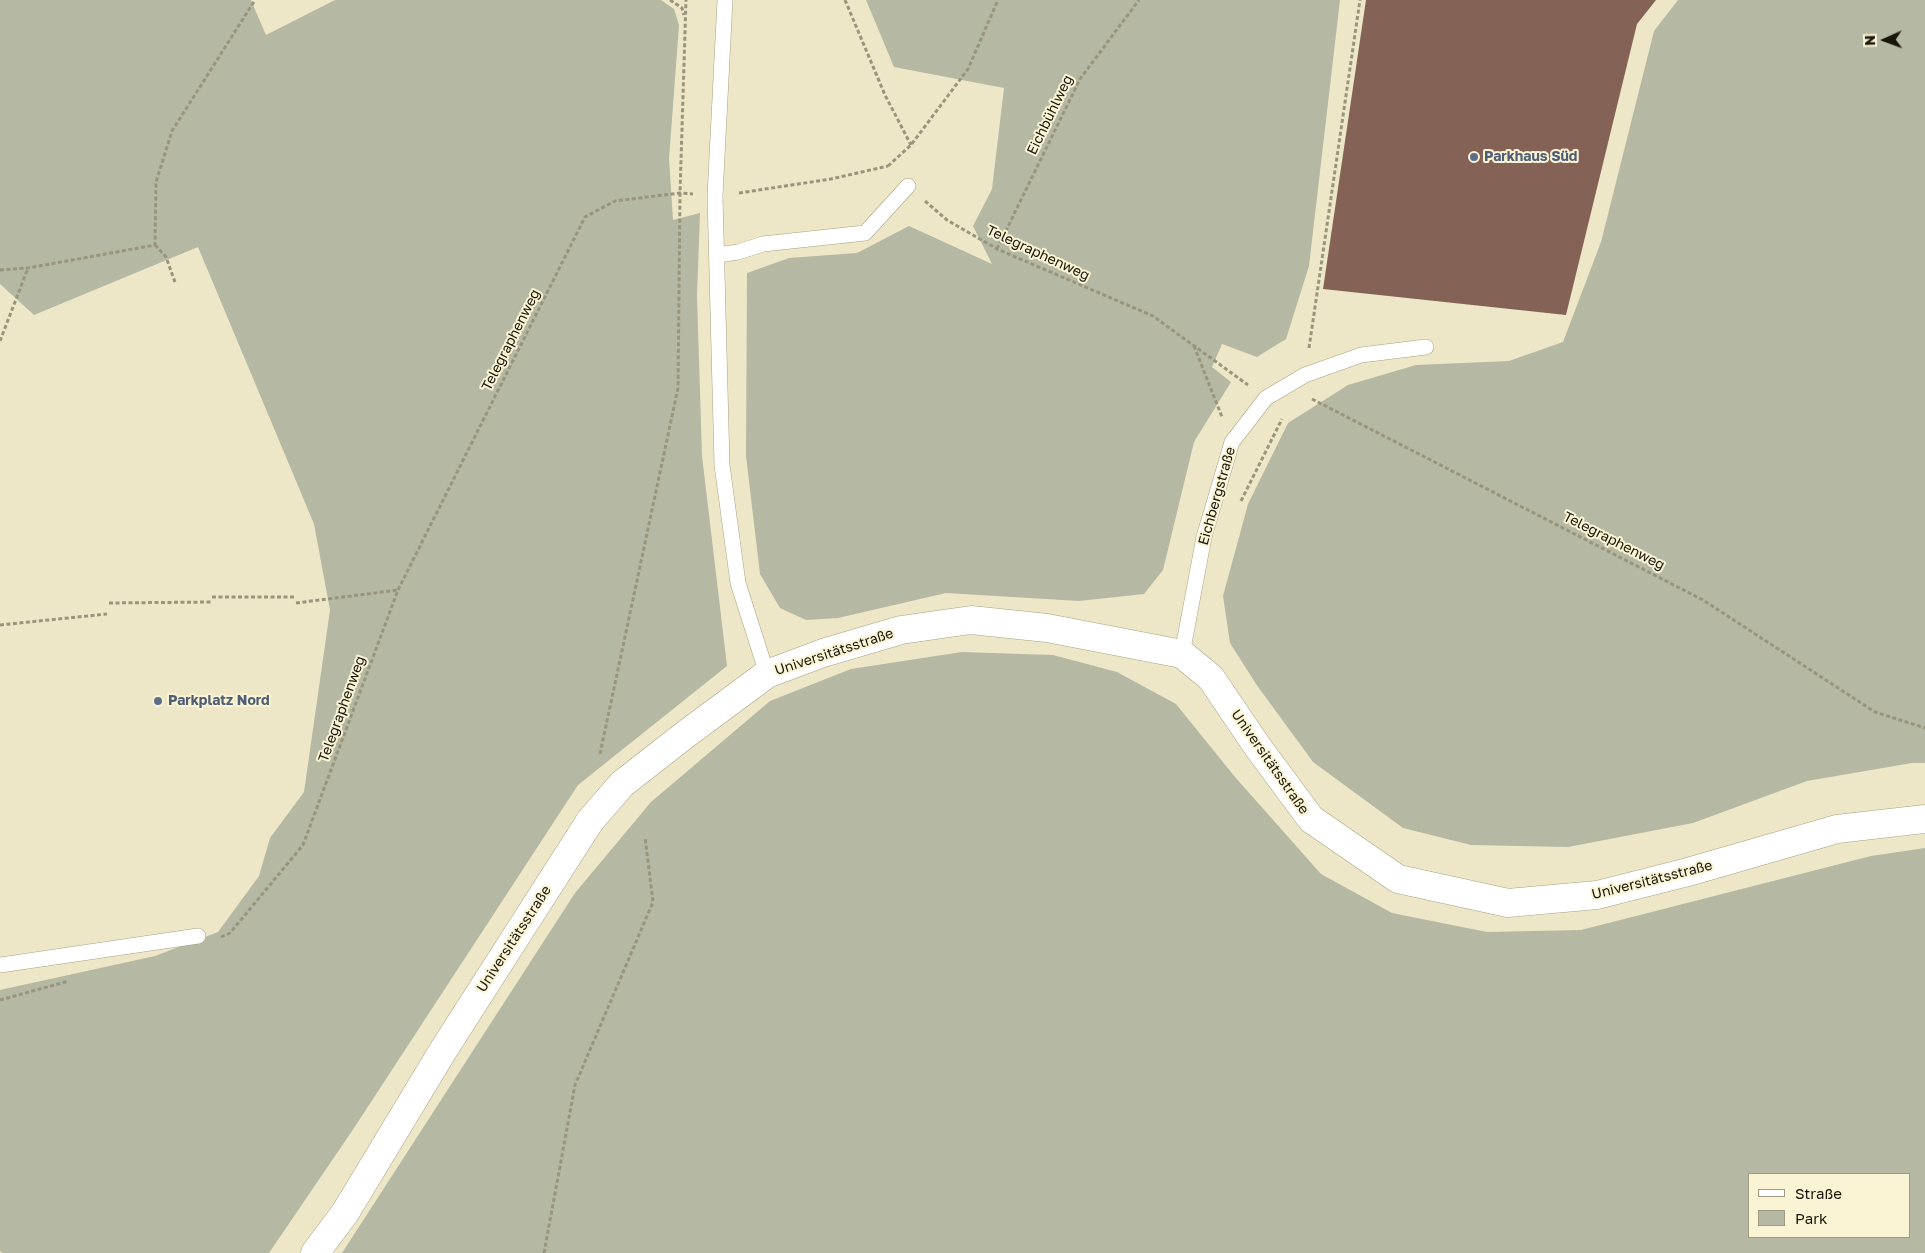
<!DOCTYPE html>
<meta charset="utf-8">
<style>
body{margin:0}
#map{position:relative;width:1925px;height:1253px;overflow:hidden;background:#ede7c7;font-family:"Golos Text",sans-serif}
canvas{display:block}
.legend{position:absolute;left:1748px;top:1173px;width:162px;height:65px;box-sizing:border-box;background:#fbf4d4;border:1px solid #a09b83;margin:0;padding:6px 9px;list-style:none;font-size:15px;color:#18150a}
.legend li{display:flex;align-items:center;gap:10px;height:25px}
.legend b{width:25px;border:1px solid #a09b83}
.north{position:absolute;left:1860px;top:15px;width:50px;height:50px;-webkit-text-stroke:4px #fbf4d4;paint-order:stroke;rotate:268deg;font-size:14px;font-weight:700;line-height:20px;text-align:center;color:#18150a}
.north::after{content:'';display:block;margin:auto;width:18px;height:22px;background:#18150a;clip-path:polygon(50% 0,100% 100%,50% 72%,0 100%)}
</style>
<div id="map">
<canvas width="1925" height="1253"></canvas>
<ul class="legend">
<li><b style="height:6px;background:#fff"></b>Straße</li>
<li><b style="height:14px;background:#b5b8a2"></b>Park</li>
</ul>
<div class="north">N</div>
</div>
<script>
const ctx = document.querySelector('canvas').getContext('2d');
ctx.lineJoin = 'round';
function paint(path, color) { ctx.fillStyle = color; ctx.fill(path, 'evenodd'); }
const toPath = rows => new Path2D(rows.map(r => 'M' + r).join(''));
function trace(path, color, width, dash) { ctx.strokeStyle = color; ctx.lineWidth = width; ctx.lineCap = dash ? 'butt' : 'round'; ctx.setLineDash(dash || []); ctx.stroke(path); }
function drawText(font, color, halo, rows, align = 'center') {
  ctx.font = font + ' "Golos Text",sans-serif'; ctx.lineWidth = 4; ctx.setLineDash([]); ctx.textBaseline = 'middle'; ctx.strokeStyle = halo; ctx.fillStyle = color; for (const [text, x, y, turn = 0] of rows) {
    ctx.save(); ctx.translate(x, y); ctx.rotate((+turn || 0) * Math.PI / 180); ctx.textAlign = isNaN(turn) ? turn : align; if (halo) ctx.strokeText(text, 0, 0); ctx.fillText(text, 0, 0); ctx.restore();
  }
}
paint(toPath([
 [0,0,251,0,266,35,335,0,661,0,674,9,679,25,669,159,673,220,700,213,697,296,702,456,727,666,578,785,354,1128,269,1253,2,1253,0,1251,0,990,155,956,218,932,259,876,270,838,304,792,330,610,314,524,198,247,34,315,0,284],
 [866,0,1340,0,1309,266,1286,339,1257,357,1222,344,1212,367,1231,382,1194,442,1163,570,1144,594,1079,601,946,593,838,618,806,620,780,608,760,574,746,456,747,273,789,258,857,253,909,226,992,264,973,226,992,189,1004,88,894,67],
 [1678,0,1925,0,1925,763,1912,763,1807,781,1693,823,1568,847,1471,845,1403,828,1313,762,1256,684,1230,643,1223,596,1248,504,1288,423,1348,385,1416,365,1509,361,1563,342,1601,242,1654,31],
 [962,652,1053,655,1117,672,1176,704,1235,777,1321,874,1392,913,1487,932,1581,930,1871,856,1925,848,1925,1253,342,1253,575,893,651,802,770,701,851,669],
 [1749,1174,1909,1174,1909,1237,1749,1237]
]), '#b5b8a2');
paint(toPath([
 [1366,0,1656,0,1637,24,1566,315,1323,289]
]), '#846256');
const lane = toPath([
 [725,0,715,196,722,465,738,583,767,674],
 [718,255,738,252,763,244,865,233,908,186],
 [1182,654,1204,537,1232,442,1266,398,1305,375,1361,355,1426,347],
 [0,965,198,936]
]);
const street = toPath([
 [622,784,686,734,767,674,823,653,901,630,971,620,1047,628,1182,654,1211,678,1257,746,1311,819,1398,879,1508,903,1597,895,1688,872,1837,829,1925,819],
 [315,1253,345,1213,444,1049,590,821]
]);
trace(lane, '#a8a184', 16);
trace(street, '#a8a184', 29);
trace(toPath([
 [670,0,682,8,684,15],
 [845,0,885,95,911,145],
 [888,166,911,145,968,69,998,0],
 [739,193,831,179,888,166],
 [925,201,947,220,997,249,1153,316,1248,385],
 [155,245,166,257,175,282],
 [997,249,1080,79,1139,0],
 [0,270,28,268,155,245,156,182,172,131,255,0],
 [0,341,28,268],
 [1194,346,1222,417],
 [1309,348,1360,0],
 [1312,399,1703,600,1875,712,1925,728],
 [1241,501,1282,419],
 [212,597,295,597],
 [109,603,212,602],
 [296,603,398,590],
 [0,625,107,614],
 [600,754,678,388,680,193,686,0],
 [221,937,230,933,303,845,398,590,585,217,615,201,680,193,693,194],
 [0,1000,69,981],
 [544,1253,575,1085,653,902,645,837]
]), '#99957d', 3, [4, 2.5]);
trace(lane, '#fff', 15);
trace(street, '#fff', 28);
const streetBridge = toPath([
 [590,821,622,784]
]);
trace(streetBridge, '#a8a184', 29, []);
trace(streetBridge, '#fff', 28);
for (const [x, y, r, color] of [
 [1474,157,5,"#5c6f8a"],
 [158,701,5,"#5c6f8a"]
]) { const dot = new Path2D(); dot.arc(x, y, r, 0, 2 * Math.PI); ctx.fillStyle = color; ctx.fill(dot); trace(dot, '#fbf4d4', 2); }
drawText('14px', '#18150a', '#fbf4d4', [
 ["Eichbühlweg",1050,115,-64],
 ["Telegraphenweg",1038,253,25],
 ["Telegraphenweg",511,340,-63],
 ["Eichbergstraße",1217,496,-74],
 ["Telegraphenweg",1614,541,27],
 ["Universitätsstraße",834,652,-18],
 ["Telegraphenweg",342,709,-70],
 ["Universitätsstraße",1270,762,55],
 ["Universitätsstraße",1652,880,-14],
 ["Universitätsstraße",514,939,-57]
]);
drawText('bold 14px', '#4e5e75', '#fbf4d4', [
 ["Parkhaus Süd",1484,157],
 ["Parkplatz Nord",168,701]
], 'left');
</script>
